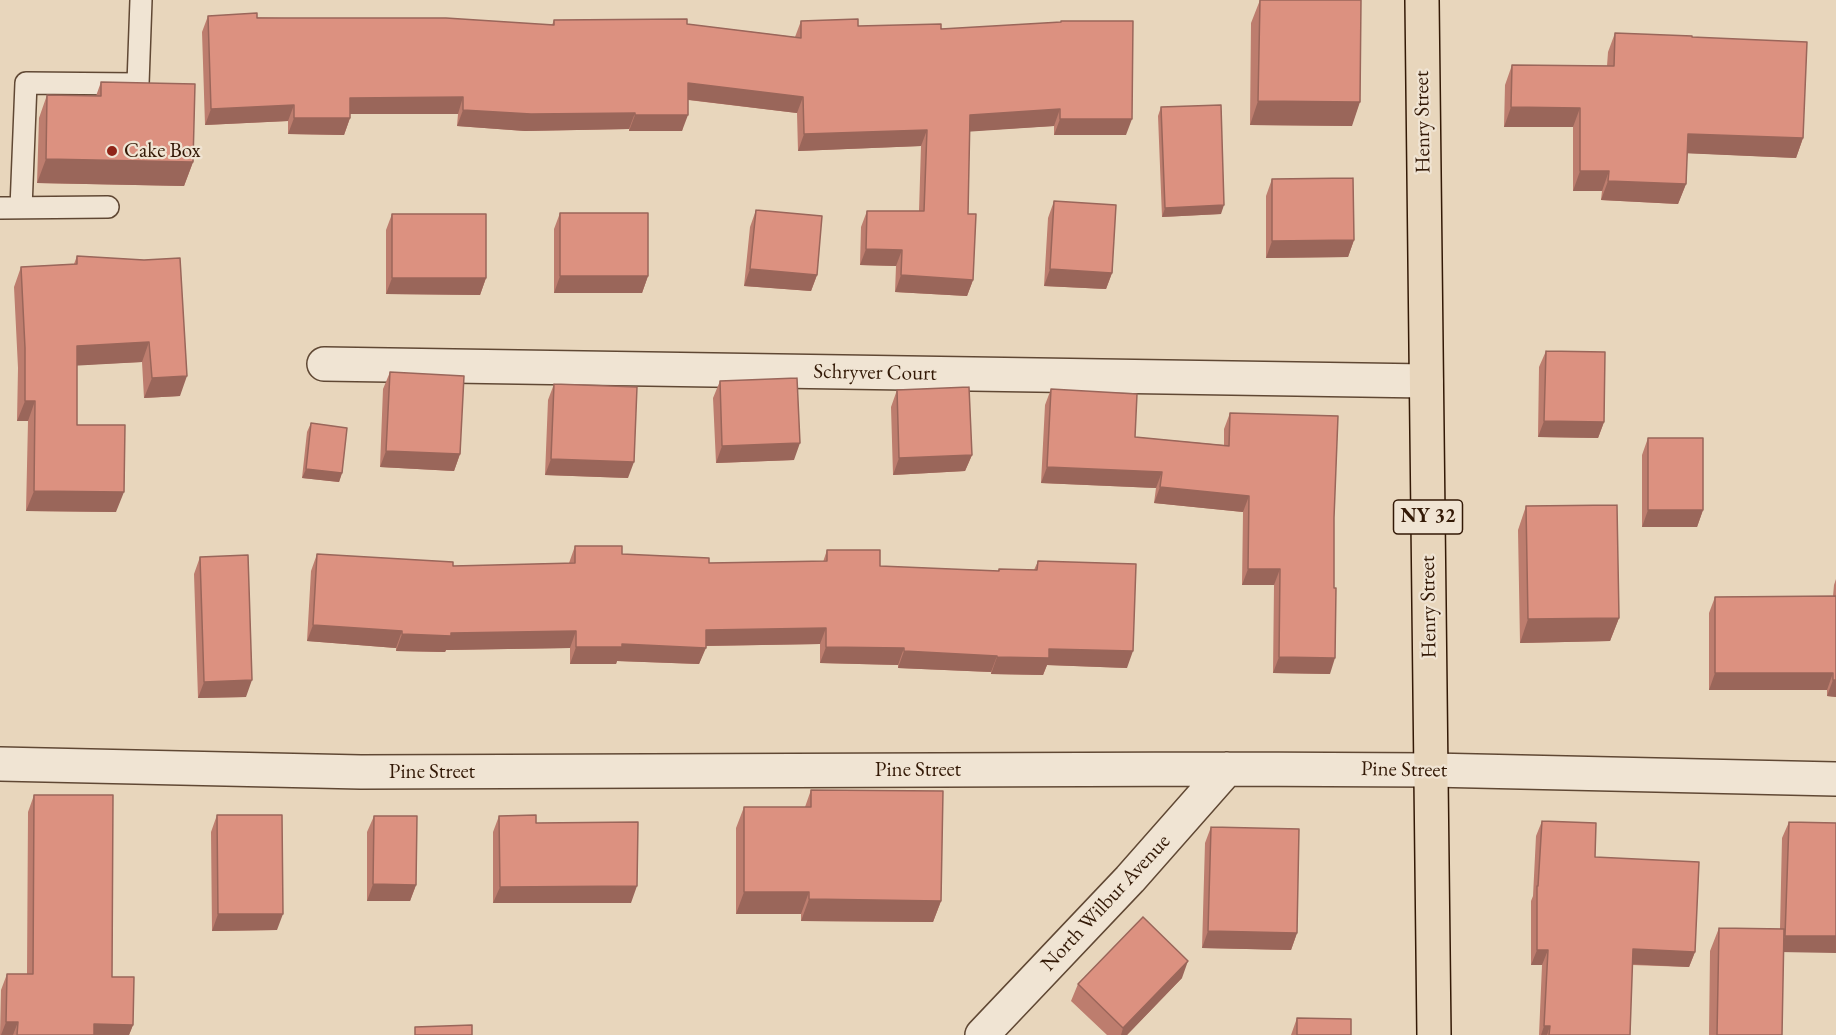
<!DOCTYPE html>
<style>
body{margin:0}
canvas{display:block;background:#e8d6bc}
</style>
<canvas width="1836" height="1035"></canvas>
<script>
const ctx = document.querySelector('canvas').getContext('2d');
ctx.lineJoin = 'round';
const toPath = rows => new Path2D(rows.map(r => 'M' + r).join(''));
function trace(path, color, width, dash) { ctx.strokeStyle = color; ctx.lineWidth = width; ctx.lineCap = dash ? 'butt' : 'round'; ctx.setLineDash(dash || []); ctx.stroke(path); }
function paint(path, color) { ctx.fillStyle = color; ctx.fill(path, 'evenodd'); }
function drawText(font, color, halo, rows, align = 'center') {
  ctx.font = font + ' "EB Garamond",serif'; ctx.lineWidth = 4.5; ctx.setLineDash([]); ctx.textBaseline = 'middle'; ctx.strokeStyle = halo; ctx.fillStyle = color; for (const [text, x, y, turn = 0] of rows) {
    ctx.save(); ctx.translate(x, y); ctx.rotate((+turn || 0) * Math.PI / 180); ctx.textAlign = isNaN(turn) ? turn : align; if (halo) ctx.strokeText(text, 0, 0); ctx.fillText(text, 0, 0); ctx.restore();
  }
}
const lane = toPath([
 [0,208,108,207],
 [21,208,26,83,138,84,141,0]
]);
const street = toPath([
 [324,364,1426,381],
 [0,764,361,772,1227,769,1431,770,1836,779],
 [982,1035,1130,879,1227,769]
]);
const primary = toPath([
 [1422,0,1434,1035]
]);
trace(lane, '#604834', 24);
trace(street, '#604834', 36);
trace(primary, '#331906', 36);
trace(lane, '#f0e4d3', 21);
trace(street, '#f0e4d3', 33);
trace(primary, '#e8d6bc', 33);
paint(toPath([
 [1260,0,1352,126,1250,125,1251,23],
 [208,16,552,25,554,20,687,24,795,37,801,21,858,26,941,29,1126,135,1054,135,1054,126,969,131,968,214,973,280,967,296,895,292,896,266,860,265,861,227,867,211,919,211,921,146,798,151,797,113,688,100,682,131,629,131,629,129,525,131,457,126,458,114,350,114,350,118,344,135,288,134,288,121,205,125,202,32],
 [1615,33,1692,37,1803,138,1796,158,1687,153,1686,184,1678,204,1601,200,1602,191,1573,191,1573,127,1504,127,1505,85,1512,65,1607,66,1608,52],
 [101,82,193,162,184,186,37,183,39,118,47,95,96,96],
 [1161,107,1221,214,1162,217,1158,116],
 [1272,179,1354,240,1348,257,1266,258,1266,196],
 [1054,201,1112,273,1106,289,1044,286,1048,218],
 [756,210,817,275,811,291,744,286,750,227],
 [560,213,648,276,642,293,554,293,554,229],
 [392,214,486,278,480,295,386,294,386,230],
 [77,256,144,260,180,396,144,398,142,362,77,365,77,425,116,512,26,511,28,421,17,421,18,368,14,287,21,267,74,264],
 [1546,351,1604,422,1598,438,1538,437,1539,367],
 [390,372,460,454,454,471,380,467,383,389],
 [720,381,794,460,716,463,713,398],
 [554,384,628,478,545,475,548,400],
 [1051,389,1135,437,1224,445,1224,429,1230,413,1330,674,1273,673,1274,585,1242,585,1243,512,1154,503,1156,488,1041,483,1045,405],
 [897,390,972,455,965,471,893,475,891,407],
 [311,423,342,473,339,482,302,478,307,432],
 [1648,438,1703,510,1697,527,1642,527,1642,455],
 [1526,506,1619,618,1610,641,1520,643,1518,530],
 [575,546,622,554,709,563,823,562,827,550,880,566,998,571,999,569,1034,570,1038,561,1127,668,1047,665,1043,675,991,674,991,672,898,668,898,665,820,663,820,644,706,646,699,664,617,661,616,664,570,664,570,648,446,650,445,652,396,651,396,648,307,641,311,571,317,554,453,566,569,563],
 [200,557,246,697,198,698,194,574],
 [1836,579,1836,697,1827,696,1827,690,1709,690,1709,613,1715,597,1833,596,1834,585],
 [811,790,941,901,933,922,801,921,801,914,736,914,736,828,744,807,805,807],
 [34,795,133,1025,129,1035,0,1035,1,990,7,974,27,974,28,812],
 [217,815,277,930,212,931,211,832],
 [374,816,416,885,410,901,367,901,367,832],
 [499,816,536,823,631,903,493,903,493,832],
 [1542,821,1595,857,1695,952,1689,967,1632,965,1630,1035,1539,1035,1542,965,1531,965,1531,901,1533,896,1536,836],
 [1789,822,1836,823,1783,952,1782,1035,1709,1035,1710,951,1719,928,1780,929,1782,838],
 [1211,827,1297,933,1291,950,1202,948,1205,843],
 [1182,978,1127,1035,1107,1035,1071,1001,1078,984],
 [1297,1018,1351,1035,1291,1035]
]), '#bd7d6e');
paint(toPath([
 [688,83,803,97,797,113,682,99],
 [463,97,458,114,344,114,350,98],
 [1258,101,1360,102,1352,126,1250,125],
 [294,105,288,121,205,125,211,109],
 [1511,107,1580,108,1573,127,1504,127],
 [1060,109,1054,126,964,132,970,115],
 [463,110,635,113,629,129,525,131,457,126],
 [635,115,688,115,682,131,629,131],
 [294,118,350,118,344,135,288,134],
 [1060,119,1132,119,1126,135,1054,135],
 [927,130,921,146,798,151,804,134],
 [1688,134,1803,138,1796,158,1681,153],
 [46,159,193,162,184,186,37,183],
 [1580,171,1609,171,1602,191,1573,191],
 [1608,181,1686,184,1678,204,1601,200],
 [1224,205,1221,214,1162,217,1165,208],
 [1354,240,1348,257,1266,258,1272,241],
 [866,249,902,250,896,266,860,265],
 [750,269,817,275,811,291,744,286],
 [1050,269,1112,273,1106,289,1044,286],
 [901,275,973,280,967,296,895,292],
 [560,276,648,276,642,293,554,293],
 [392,278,486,278,480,295,386,294],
 [149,342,142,362,70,366,77,346],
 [187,376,180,396,144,398,152,378],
 [25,401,35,401,28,421,17,421],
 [1544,421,1604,422,1598,438,1538,437],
 [800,443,794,460,716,463,722,446],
 [386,451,460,454,454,471,380,467],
 [972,455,965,471,893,475,899,458],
 [551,459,634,462,628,478,545,475],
 [1047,467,1162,472,1156,488,1041,483],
 [306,469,342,473,339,482,302,478],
 [1160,487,1249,496,1243,512,1154,503],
 [34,491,124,492,116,512,26,511],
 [1648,510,1703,510,1697,527,1642,527],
 [1248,569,1280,569,1274,585,1242,585],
 [1619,618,1610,641,1520,643,1528,619],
 [313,625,402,631,396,648,307,641],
 [826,628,820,644,700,646,706,630],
 [576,631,570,648,446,650,445,652,396,651,402,634],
 [622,644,706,648,699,664,617,661,616,664,570,664,576,647],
 [826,647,904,648,898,665,820,663],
 [1049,649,1133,651,1127,668,1047,665,1043,675,991,674,997,657],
 [904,651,997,656,991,672,898,668],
 [1279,657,1335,658,1330,674,1273,673],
 [1715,673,1833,673,1827,690,1709,690],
 [252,680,246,697,198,698,204,682],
 [1833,680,1836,680,1836,697,1827,696],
 [373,884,416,885,410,901,367,901],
 [637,886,631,903,493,903,500,887],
 [744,892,809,892,801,914,736,914],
 [809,899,941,901,933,922,801,921],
 [218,914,283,914,277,930,212,931],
 [1208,931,1297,933,1291,950,1202,948],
 [1785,936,1836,936,1836,953,1779,952],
 [1633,949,1695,952,1689,967,1627,964],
 [1537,950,1548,950,1542,965,1531,965],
 [1188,961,1182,978,1127,1035,1121,1035,1123,1028],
 [6,1022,18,1022,13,1035,1,1035],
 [94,1024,133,1025,129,1035,90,1035],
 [1544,1026,1550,1026,1547,1035,1541,1035]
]), '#9a665a');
const building = toPath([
 [1260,0,1361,0,1360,102,1258,101,1260,0],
 [257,13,257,18,446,18,554,25,554,20,687,19,687,24,801,38,801,21,858,19,858,26,941,24,941,29,1061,22,1061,21,1133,21,1132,119,1060,119,1060,109,970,115,968,214,976,214,973,280,901,275,902,250,866,249,867,211,924,211,927,130,804,134,803,97,688,83,688,115,635,115,635,113,531,114,463,110,463,97,350,98,350,118,294,118,294,105,211,109,208,16,257,13],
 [1615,33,1692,36,1692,37,1807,42,1803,138,1688,134,1686,184,1608,181,1609,171,1580,171,1580,108,1511,107,1512,65,1614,66,1615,33],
 [101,82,195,84,193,162,46,159,47,95,101,96,101,82],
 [1221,105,1224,205,1165,208,1161,107,1221,105],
 [1353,178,1354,240,1272,241,1272,179,1353,178],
 [1054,201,1116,205,1112,273,1050,269,1054,201],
 [756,210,822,216,817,275,750,269,756,210],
 [560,213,648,213,648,276,560,276,560,213],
 [392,214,486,214,486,278,392,278,392,214],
 [77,256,144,260,180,258,187,376,152,378,149,342,77,346,77,425,125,425,124,492,34,491,35,401,25,401,25,348,21,267,77,264,77,256],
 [1546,351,1605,352,1604,422,1544,421,1546,351],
 [390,372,464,376,460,454,386,451,390,372],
 [797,378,800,443,722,446,720,381,797,378],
 [554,384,637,387,634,462,551,459,554,384],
 [969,387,972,455,899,458,897,390,969,387],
 [1051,389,1137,394,1135,437,1229,446,1230,413,1338,416,1334,518,1334,588,1336,588,1335,658,1279,657,1280,569,1248,569,1249,496,1160,487,1162,472,1047,467,1051,389],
 [311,423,347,428,342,473,306,469,311,423],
 [1648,438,1703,438,1703,510,1648,510,1648,438],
 [1617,505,1619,618,1528,619,1526,506,1617,505],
 [575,546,622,546,622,554,709,558,709,563,827,561,827,550,880,550,880,566,999,571,999,569,1037,570,1038,561,1136,564,1133,651,1049,649,1049,658,997,657,997,656,904,651,904,648,826,647,826,628,706,630,706,648,622,644,622,647,576,647,576,631,451,633,451,636,402,634,402,631,313,625,317,554,453,562,453,566,575,563,575,546],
 [248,555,252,680,204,682,200,557,248,555],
 [1836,596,1836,680,1833,680,1833,673,1715,673,1715,597,1836,596],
 [811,790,943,791,941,901,809,899,809,892,744,892,744,807,811,807,811,790],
 [34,795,113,795,112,977,134,977,133,1025,94,1024,94,1035,17,1035,18,1022,6,1022,7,974,33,974,34,795],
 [217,815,282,815,283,914,218,914,217,815],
 [536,815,536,823,638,822,637,886,500,887,499,816,536,815],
 [374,816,417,816,416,885,373,884,374,816],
 [1542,821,1596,823,1595,857,1699,862,1695,952,1633,949,1630,1035,1549,1035,1550,1026,1544,1026,1548,950,1537,950,1537,886,1538,886,1542,821],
 [1789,822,1836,823,1836,936,1785,936,1789,822],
 [1211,827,1299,829,1297,933,1208,931,1211,827],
 [1143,917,1188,961,1123,1028,1078,984,1143,917],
 [1719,928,1784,929,1782,1035,1717,1035,1719,928],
 [1297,1018,1351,1019,1351,1035,1297,1035,1297,1018],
 [472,1025,472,1035,415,1035,415,1027,472,1025]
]);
paint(building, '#dc9180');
trace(building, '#9a665a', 1.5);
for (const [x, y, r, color] of [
 [112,151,6,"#8f2418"]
]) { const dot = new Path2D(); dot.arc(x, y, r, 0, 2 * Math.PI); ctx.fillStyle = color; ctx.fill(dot); trace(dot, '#f0e4d3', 2); }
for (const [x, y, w] of [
 [1428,517,69]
]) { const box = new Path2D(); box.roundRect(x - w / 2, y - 17, w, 34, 4.5); ctx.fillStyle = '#f0e4d3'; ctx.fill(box); trace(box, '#331906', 1.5); }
drawText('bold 20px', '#331906', null, [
 ["NY 32",1428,517]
]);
drawText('21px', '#331906', '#f0e4d3', [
 ["Henry Street",1423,122,-91],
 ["Schryver Court",875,373,1],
 ["Henry Street",1429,607,-91],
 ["Pine Street",918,770],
 ["Pine Street",1404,770,1],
 ["Pine Street",432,772],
 ["North Wilbur Avenue",1106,903,-47]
]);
drawText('21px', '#331906', '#f0e4d3', [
 ["Cake Box",124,151]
], 'left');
</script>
